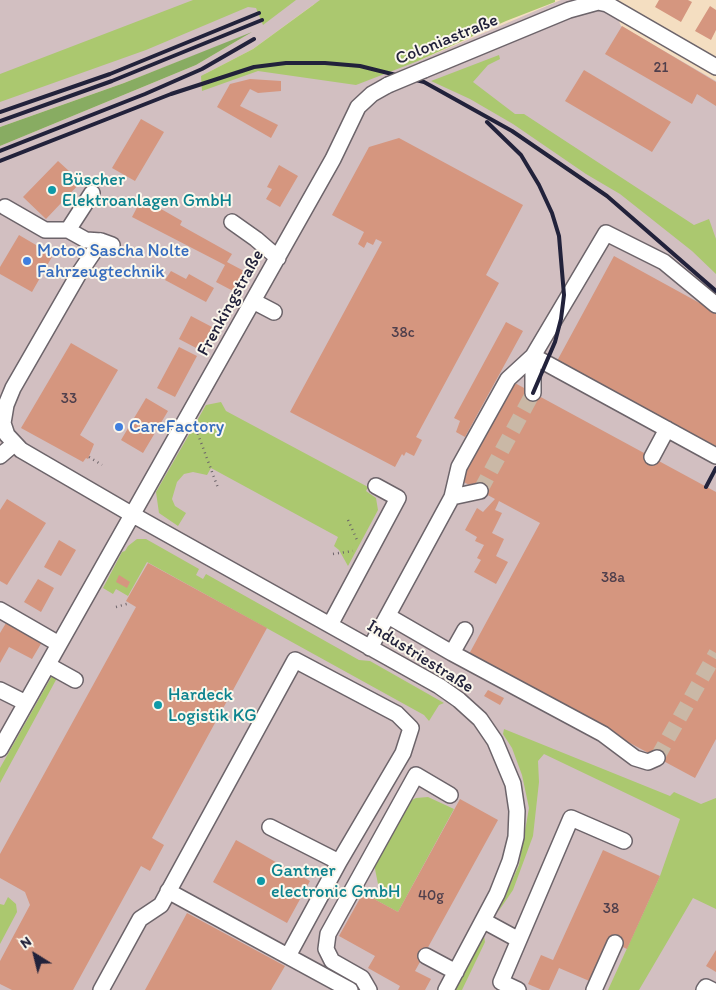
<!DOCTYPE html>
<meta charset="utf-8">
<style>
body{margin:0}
#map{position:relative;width:716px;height:990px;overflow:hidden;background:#f4dec1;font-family:Itim,sans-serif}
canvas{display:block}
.north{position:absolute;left:10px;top:930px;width:50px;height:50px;-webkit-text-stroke:4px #fbf7ec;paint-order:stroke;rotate:324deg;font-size:14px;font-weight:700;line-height:20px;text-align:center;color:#22223b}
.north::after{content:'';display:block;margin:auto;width:18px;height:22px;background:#22223b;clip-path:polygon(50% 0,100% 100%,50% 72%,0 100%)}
</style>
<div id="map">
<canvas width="716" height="990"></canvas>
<div class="north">N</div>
</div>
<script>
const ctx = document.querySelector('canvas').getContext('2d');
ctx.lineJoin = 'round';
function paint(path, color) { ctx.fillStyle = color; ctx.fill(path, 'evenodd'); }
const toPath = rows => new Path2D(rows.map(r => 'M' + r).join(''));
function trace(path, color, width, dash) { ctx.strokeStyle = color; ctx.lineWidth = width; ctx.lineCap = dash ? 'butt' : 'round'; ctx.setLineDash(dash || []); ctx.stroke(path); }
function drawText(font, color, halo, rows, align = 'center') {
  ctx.font = font + ' Itim,sans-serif'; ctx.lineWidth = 4; ctx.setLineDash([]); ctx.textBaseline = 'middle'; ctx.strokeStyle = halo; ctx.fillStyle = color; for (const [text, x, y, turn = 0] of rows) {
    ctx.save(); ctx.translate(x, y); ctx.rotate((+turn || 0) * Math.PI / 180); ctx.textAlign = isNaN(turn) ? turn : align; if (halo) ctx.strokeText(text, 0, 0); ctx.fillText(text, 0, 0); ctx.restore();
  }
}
paint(toPath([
 [0,0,323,0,313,5,253,49,205,74,418,61,561,0,610,0,621,26,716,81,716,990,0,990,0,146,196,65,247,35,124,83,0,127]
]), '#d2bfc1');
paint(toPath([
 [193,0,296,0,263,25,256,8,248,7,146,50,0,102,0,74],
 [320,0,555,0,555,2,506,21,418,61,356,85,258,71,202,91,201,76,253,49],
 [499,55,500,59,488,65,473,82,515,114,524,114,694,225,709,219,716,239,716,274,692,251,620,194,586,174,513,124,470,99,431,81],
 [221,402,226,411,368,487,366,491,376,498,378,510,348,566,339,550,334,546,338,537,211,468,207,475,193,472,184,474,177,482,172,499,175,506,186,513,178,526,159,513,156,492,206,405],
 [137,539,146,539,199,569,196,575,203,579,206,574,359,660,370,661,444,703,439,705,429,721,424,715,147,562,128,596,116,589,113,594,103,588,122,552,125,551,128,546],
 [52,676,57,678,0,783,0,768],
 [504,729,670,796,674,792,701,804,716,798,716,909,693,898,639,990,608,990,660,876,680,819,544,754,538,761,539,782,533,836,513,890,498,912,519,865,529,808,522,775,512,748,503,734],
 [428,797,454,809,398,912,374,899,379,889,374,864,408,802,416,798],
 [8,897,16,904,17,912,0,944,0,904,4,905],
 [484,936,485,942,462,990,455,990]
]), '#abc86f');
paint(toPath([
 [252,32,196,65,0,146,0,127,124,83]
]), '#88ac62');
paint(toPath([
 [659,0,688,0,692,2,681,22,655,7],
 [710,6,716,10,716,30,711,40,695,31],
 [622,26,716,82,716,106,697,94,692,104,605,54],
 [584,70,671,122,652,152,565,101],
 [250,79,281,81,281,91,258,93,250,89,240,106,278,125,271,138,217,107,230,84],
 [141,119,164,132,135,181,112,168],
 [399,138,523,205,486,275,499,283,416,437,422,440,414,456,406,452,404,456,402,454,395,467,290,412,382,242,376,239,373,245,367,242,364,248,358,244,364,232,332,215,369,147],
 [58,161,81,182,46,219,23,197],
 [279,165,298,176,280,207,266,199,272,189,267,187],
 [142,198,182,221,180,225,232,254,227,262,244,271,233,291,216,282,225,265,132,217],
 [19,235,53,255,32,292,0,274,0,267],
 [614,256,716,312,716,447,557,361],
 [171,271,186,279,189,274,214,288,206,302,165,280],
 [191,316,212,327,200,350,179,339],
 [506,322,523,331,465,437,456,432,460,421,454,418],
 [71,343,118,370,80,435,94,444,88,459,86,458,83,462,21,428],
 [179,347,197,356,175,397,157,388],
 [513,382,716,492,716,739,695,778,468,656,540,523,499,501,495,510,502,513,492,533,504,539,496,556,508,562,496,584,474,572,481,560,477,558,484,545,475,541,477,537,465,530,477,508,483,512,495,499,460,480],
 [146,398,168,411,143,453,121,440],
 [7,499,46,523,7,585,0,581,0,510],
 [59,540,76,550,61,576,44,567],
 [148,563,267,628,152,838,164,845,150,871,141,866,73,990,12,990,0,984,0,961,30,905,25,892,0,878,0,854,136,607,126,601],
 [119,575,130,582,127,588,116,582],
 [38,579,54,588,41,612,24,602],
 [6,623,42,642,32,659,9,647,0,663,0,633],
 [488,690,504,698,500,705,484,696],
 [460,799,498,820,415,971,431,979,425,990,398,990,400,986,368,968,375,956,339,936,363,893,398,912],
 [236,840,310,881,287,923,213,882],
 [603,850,660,876,627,949,612,942,594,983,559,968,549,990,542,990,528,984,541,955,553,960],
 [187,913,285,966,271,990,145,990],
 [716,950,716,972,706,966]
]), '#d5967f');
trace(toPath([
 [480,491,533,393],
 [657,758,716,653]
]), '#cab8a6', 15, [15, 8]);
const minor = toPath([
 [424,70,569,10,598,2,607,4,716,67],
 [92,193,68,230,86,240,101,241],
 [5,207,45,230,68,230],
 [232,222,256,239,278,258],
 [112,245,101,241,78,275,13,388,6,405,3,423,7,435,21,450,126,511,439,686,459,700,480,719,495,741,513,784,517,811,516,837,510,861,497,894,446,990],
 [253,301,274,312],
 [533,356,716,456],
 [533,356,533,393],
 [0,456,14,444],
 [652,457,667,429],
 [452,497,480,491],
 [0,610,59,644],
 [388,616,452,653,465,630],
 [330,625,398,498,376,486],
 [370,648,452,497,459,467,508,379,533,356,606,233,664,262,716,305],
 [452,653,603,734,635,758,648,762,657,758],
 [48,665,75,680],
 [0,690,26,703],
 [0,749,333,159,358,107,372,94,388,85],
 [270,827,339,862],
 [168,891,350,990],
 [484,921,519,940],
 [426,956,456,972],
 [101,990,140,919,161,905,295,660,397,714,411,728,403,753,339,862,288,956],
 [369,990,362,978,332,961,326,949,328,934,416,775,450,795],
 [518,990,501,982,571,818,624,841],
 [594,990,615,943],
 [704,990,706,987,712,990]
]);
trace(minor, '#6c646a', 18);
trace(toPath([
 [196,429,218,488],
 [89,457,102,465],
 [348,520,358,542],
 [333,554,353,551],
 [116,607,130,603]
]), '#6c646a', 2.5, [1, 4]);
trace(minor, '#fff', 15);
trace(toPath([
 [0,112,110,74,259,13],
 [0,121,112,81,262,20],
 [487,122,521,155,539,185,552,213,559,236,564,295,561,319,555,342,533,393],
 [0,151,145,94,202,69,254,39],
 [0,161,171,94,254,67,286,63,325,63,360,66,424,82,512,131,607,196,716,291],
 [706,487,716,468]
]), '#22223b', 4);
const minorBridge = toPath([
 [388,85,424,70]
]);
trace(minorBridge, '#6c646a', 18, []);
trace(minorBridge, '#fff', 15);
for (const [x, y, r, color] of [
 [52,190,5,"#0f9aa8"],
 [27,261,5,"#3f7fe0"],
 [119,427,5,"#3f7fe0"],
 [158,705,5,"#0f9aa8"],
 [261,881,5,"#0f9aa8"]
]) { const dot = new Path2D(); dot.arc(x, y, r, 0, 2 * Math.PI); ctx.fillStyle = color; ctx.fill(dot); trace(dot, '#fbf7ec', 2); }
drawText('15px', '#4f3f4c', null, [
 ["21",661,68],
 ["38c",403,333],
 ["33",69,399],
 ["38a",613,578],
 ["40g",431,896],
 ["38",611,909]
]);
drawText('18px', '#22223b', '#fbf7ec', [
 ["Coloniastraße",447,40,-22],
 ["Frenkingstraße",231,303,-61],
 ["Industriestraße",420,657,32]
]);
drawText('18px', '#0d838f', '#fbf7ec', [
 ["Büscher",62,180],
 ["Elektroanlagen GmbH",62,201],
 ["Hardeck",168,695],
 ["Logistik KG",168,716],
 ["Gantner",271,871],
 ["electronic GmbH",271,892]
], 'left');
drawText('18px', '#366cbe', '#fbf7ec', [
 ["Motoo Sascha Nolte",37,251],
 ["Fahrzeugtechnik",37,272],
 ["CareFactory",129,427]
], 'left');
</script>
